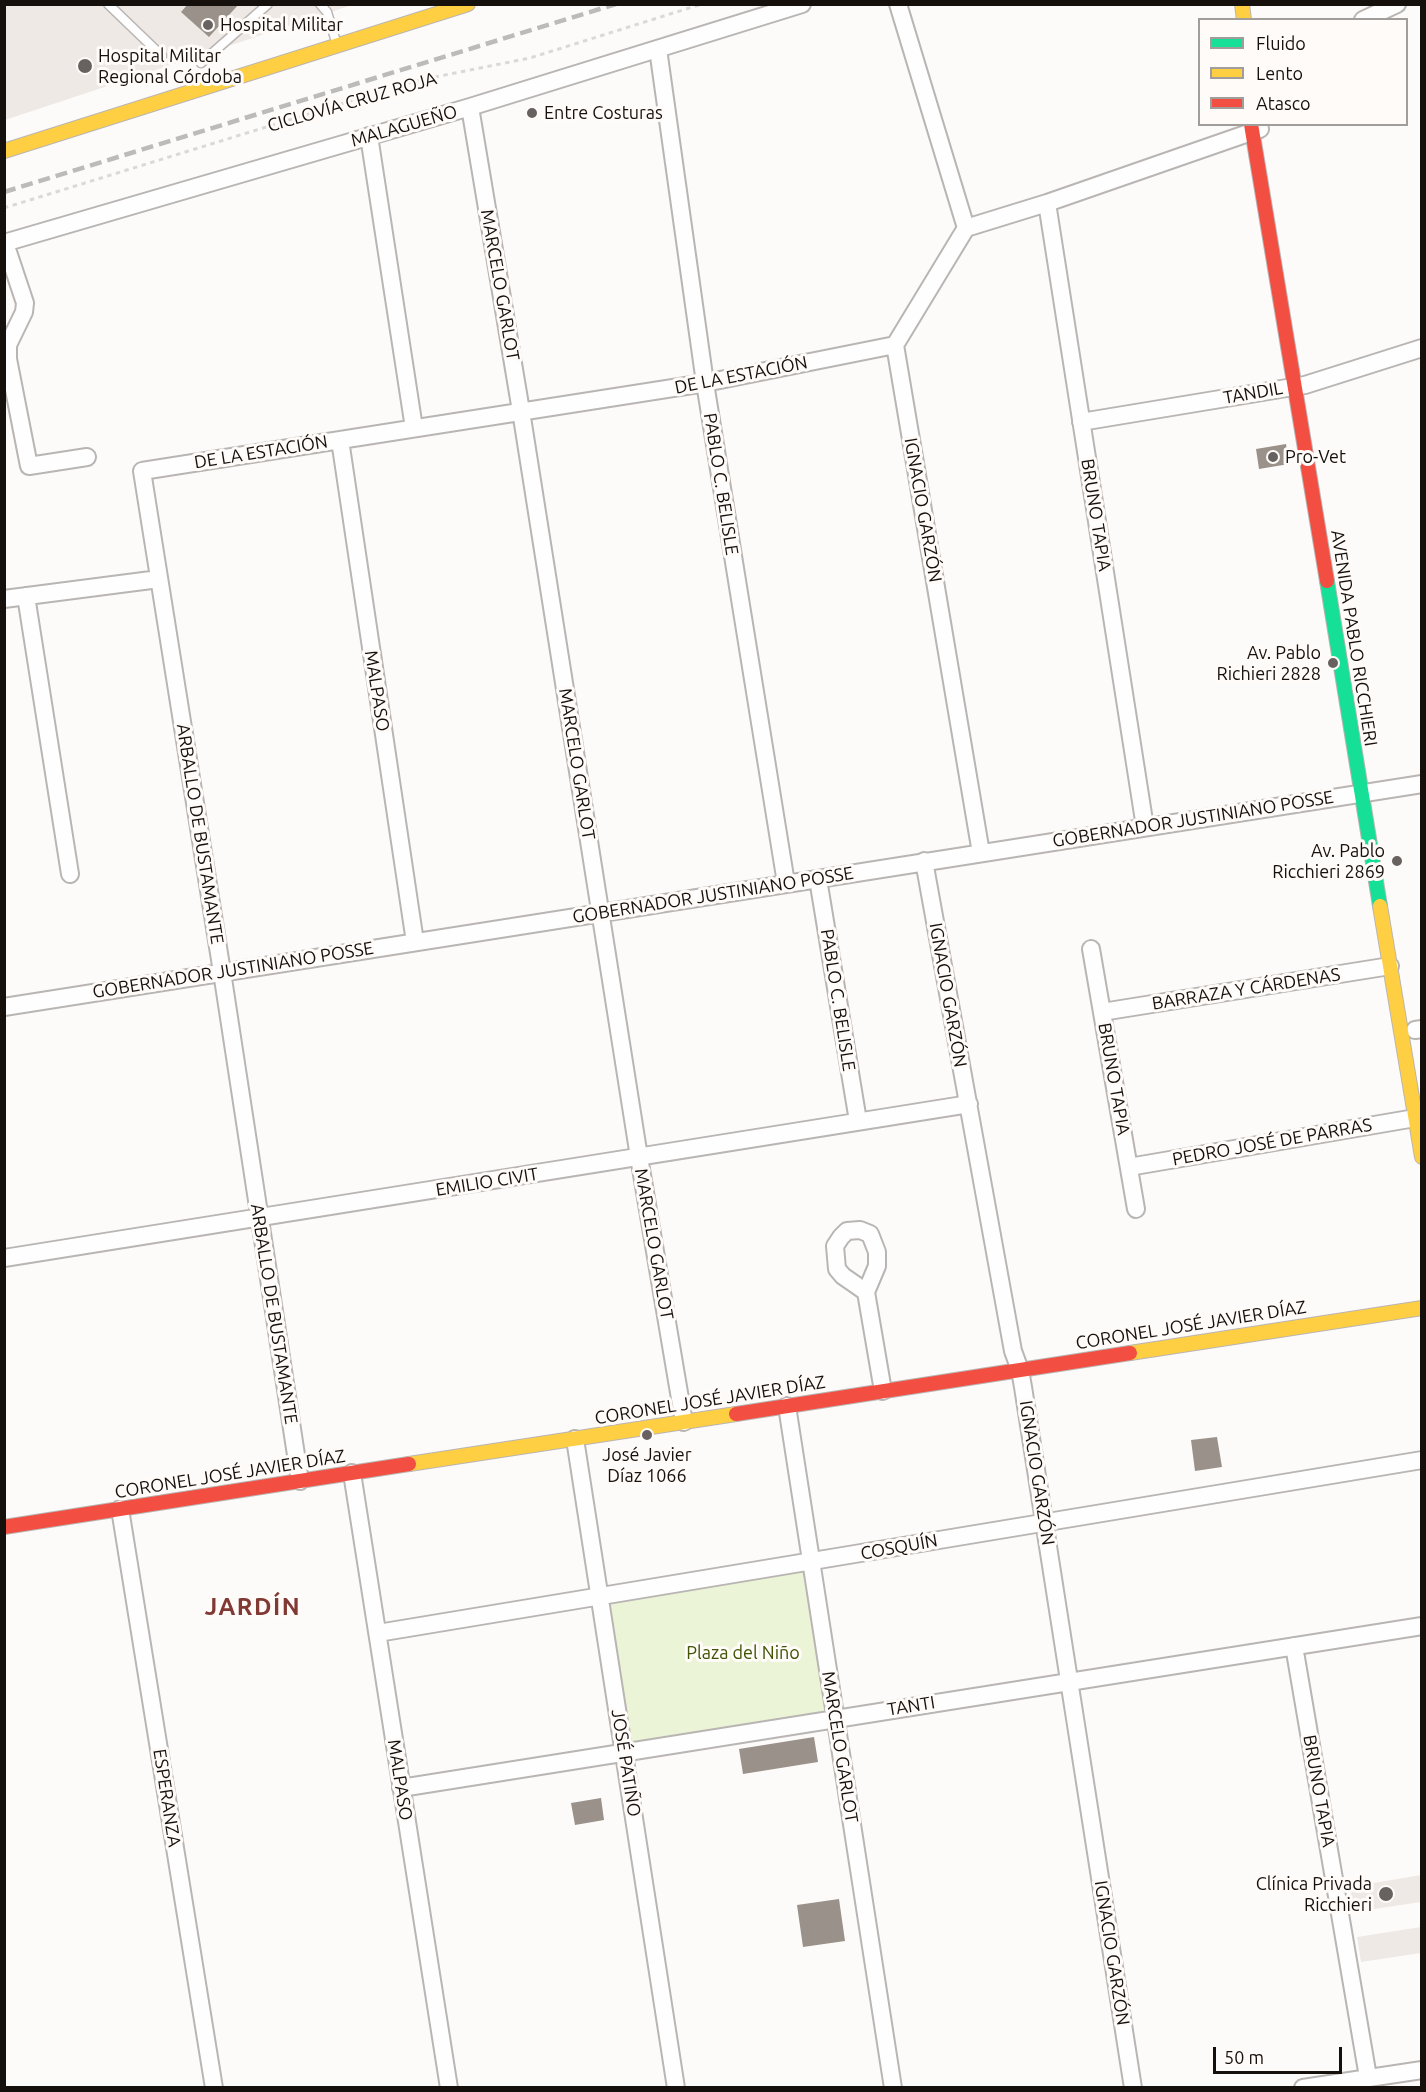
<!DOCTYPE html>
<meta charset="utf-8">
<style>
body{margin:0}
#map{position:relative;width:1426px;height:2092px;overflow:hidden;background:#fdfbfa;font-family:Ubuntu,sans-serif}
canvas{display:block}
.frame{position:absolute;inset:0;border:6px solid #16100d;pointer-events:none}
.legend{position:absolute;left:1198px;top:18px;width:210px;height:108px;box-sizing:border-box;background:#fefbf9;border:2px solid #a19d9b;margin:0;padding:8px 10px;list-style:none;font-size:18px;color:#16100d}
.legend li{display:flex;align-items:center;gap:12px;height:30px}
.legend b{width:30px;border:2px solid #a19d9b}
.scale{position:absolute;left:1213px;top:2047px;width:129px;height:27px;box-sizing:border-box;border:3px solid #16100d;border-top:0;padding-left:8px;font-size:18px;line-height:21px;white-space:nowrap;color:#16100d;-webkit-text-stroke:4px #fefbf9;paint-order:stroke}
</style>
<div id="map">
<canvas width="1426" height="2092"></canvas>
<div class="frame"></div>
<ul class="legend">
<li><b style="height:8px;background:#16e098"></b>Fluido</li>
<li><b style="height:8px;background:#ffcf43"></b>Lento</li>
<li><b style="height:8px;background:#f24e42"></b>Atasco</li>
</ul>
<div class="scale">50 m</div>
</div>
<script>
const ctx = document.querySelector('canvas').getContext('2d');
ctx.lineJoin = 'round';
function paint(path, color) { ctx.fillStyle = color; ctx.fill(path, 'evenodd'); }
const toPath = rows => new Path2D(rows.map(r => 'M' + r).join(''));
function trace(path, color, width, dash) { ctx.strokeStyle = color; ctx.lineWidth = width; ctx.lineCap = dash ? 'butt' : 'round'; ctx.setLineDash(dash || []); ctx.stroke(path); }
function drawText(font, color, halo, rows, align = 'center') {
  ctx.font = font + ' Ubuntu,sans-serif'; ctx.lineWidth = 6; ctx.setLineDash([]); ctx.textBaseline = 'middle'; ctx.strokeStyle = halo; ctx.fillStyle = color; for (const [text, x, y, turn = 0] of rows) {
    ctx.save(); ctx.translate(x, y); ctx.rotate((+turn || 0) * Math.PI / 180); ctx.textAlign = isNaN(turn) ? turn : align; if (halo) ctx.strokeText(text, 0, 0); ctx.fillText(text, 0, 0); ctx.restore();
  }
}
paint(toPath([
 [4,5,352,5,5,120],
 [1421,1875,1421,1902,1354,1912,1350,1887],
 [1421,1927,1421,1953,1361,1962,1357,1937]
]), '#eee9e4');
paint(toPath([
 [811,1562,835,1719,624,1752,600,1597]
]), '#ebf4d6');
paint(toPath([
 [188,4,239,4,209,37,181,12],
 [1286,444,1289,464,1259,469,1256,449],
 [1217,1437,1222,1467,1195,1471,1191,1440],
 [814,1737,818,1762,743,1774,739,1749],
 [601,1798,604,1820,575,1825,571,1803],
 [839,1899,845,1941,803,1947,797,1905]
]), '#99918a');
const lane = toPath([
 [108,4,162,56],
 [320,4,327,12,337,45],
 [201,63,268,4]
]);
const street = toPath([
 [898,4,966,228],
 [1363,20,1397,4],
 [658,49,705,383,786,883],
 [470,107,521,411,639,1157,684,1422],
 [369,136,414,428],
 [1047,203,1145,827],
 [4,243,470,107,802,4],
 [5,243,25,303,24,312,8,345,8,359,29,466,87,457],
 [895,345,981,853],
 [1081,422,1305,385,1422,348],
 [340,440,415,942],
 [26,596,70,874],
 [4,599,159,579],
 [924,861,1013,1351,1020,1370,1023,1387,1133,2088],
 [818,879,858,1121],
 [1091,949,1136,1209],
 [4,1007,1422,784],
 [1102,1012,1390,966],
 [1415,1030,1422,1029],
 [1129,1167,1415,1118],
 [4,1258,969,1104],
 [866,1292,843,1276,837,1269,835,1246,841,1237,847,1231,860,1230,870,1234,877,1252,877,1266,866,1292,883,1391],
 [787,1406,893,2088],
 [575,1439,676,2088],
 [352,1473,449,2088],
 [300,1481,222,972,142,471,705,383,895,345,966,228,1047,203,1260,129],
 [120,1509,214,2088],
 [378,1633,1422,1460],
 [1294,1646,1368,2077],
 [401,1788,1422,1626],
 [1303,2088,1422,2070]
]);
const fast = toPath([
 [1327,581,1380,906]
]);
const slow = toPath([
 [1242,4,1244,20],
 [4,151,468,4],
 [1380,906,1422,1157],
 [1130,1353,1422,1308],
 [409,1464,736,1414]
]);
const jam = toPath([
 [1251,124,1327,581],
 [736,1414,1130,1353],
 [4,1527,409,1464]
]);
trace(lane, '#b9b5b3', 11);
trace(street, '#b9b5b3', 20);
trace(fast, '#b9b5b3', 16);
trace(slow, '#b9b5b3', 16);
trace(jam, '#b9b5b3', 16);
trace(toPath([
 [4,208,415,81,530,58,702,4]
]), '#dad9d9', 3, [4.5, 4.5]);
trace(lane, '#fffefe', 8);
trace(street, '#fffefe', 16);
trace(fast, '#16e098', 14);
trace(slow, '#ffcf43', 14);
trace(jam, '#f24e42', 14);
trace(toPath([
 [4,192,616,4]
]), '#bcbbba', 4.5, [12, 6]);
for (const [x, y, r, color] of [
 [208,25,6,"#676260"],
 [85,66,8,"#676260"],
 [532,113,6,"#676260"],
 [1273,457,6,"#676260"],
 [1333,663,6,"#676260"],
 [1397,861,6,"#676260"],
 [647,1435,6,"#676260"],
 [1386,1894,8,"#676260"]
]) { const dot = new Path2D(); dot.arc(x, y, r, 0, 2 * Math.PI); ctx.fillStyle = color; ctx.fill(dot); trace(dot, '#fefbf9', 2); }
drawText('18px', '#16100d', '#fefbf9', [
 ["Hospital Militar",220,25],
 ["Hospital Militar",98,56],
 ["Regional Córdoba",98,77],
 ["Entre Costuras",544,113],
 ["Pro-Vet",1285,457],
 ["Av. Pablo",1321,653,"right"],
 ["Richieri 2828",1321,674,"right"],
 ["Av. Pablo",1385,851,"right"],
 ["Ricchieri 2869",1385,872,"right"],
 ["José Javier",647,1455,"center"],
 ["Díaz 1066",647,1476,"center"],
 ["Clínica Privada",1372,1884,"right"],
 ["Ricchieri",1372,1905,"right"]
], 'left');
drawText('18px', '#16100d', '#fefbf9', [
 ["CICLOVÍA CRUZ ROJA",352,102,-16],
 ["MALAGUEÑO",404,126,-16],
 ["MARCELO GARLOT",500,285,80],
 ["DE LA ESTACIÓN",741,375,-11],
 ["TANDIL",1253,393,-10],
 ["DE LA ESTACIÓN",261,452,-9],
 ["PABLO C. BELISLE",721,484,81],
 ["IGNACIO GARZÓN",923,510,80],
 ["BRUNO TAPIA",1096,515,81],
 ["AVENIDA PABLO RICCHIERI",1354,638,81],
 ["MALPASO",377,691,81],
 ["MARCELO GARLOT",577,764,81],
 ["GOBERNADOR JUSTINIANO POSSE",1193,819,-9],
 ["ARBALLO DE BUSTAMANTE",200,834,81],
 ["GOBERNADOR JUSTINIANO POSSE",713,895,-9],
 ["GOBERNADOR JUSTINIANO POSSE",233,970,-9],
 ["BARRAZA Y CÁRDENAS",1246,989,-9],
 ["IGNACIO GARZÓN",948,995,80],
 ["PABLO C. BELISLE",838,1000,81],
 ["BRUNO TAPIA",1114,1079,80],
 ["PEDRO JOSÉ DE PARRAS",1272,1142,-10],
 ["EMILIO CIVIT",487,1182,-9],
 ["MARCELO GARLOT",654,1244,80],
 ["ARBALLO DE BUSTAMANTE",274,1314,81],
 ["CORONEL JOSÉ JAVIER DÍAZ",1191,1325,-9],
 ["CORONEL JOSÉ JAVIER DÍAZ",710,1400,-9],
 ["IGNACIO GARZÓN",1037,1473,81],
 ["CORONEL JOSÉ JAVIER DÍAZ",230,1474,-9],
 ["COSQUÍN",899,1547,-10],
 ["TANTI",911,1706,-9],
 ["MARCELO GARLOT",840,1747,81],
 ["JOSÉ PATIÑO",626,1763,81],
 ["MALPASO",400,1780,81],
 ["BRUNO TAPIA",1319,1791,80],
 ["ESPERANZA",167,1798,81],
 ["IGNACIO GARZÓN",1112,1953,81]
]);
drawText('18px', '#405204', '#fefbf9', [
 ["Plaza del Niño",743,1653]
]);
ctx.letterSpacing = '1.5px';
drawText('bold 24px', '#813a33', '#fefbf9', [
 ["JARDÍN",253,1607]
]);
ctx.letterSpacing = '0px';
</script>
